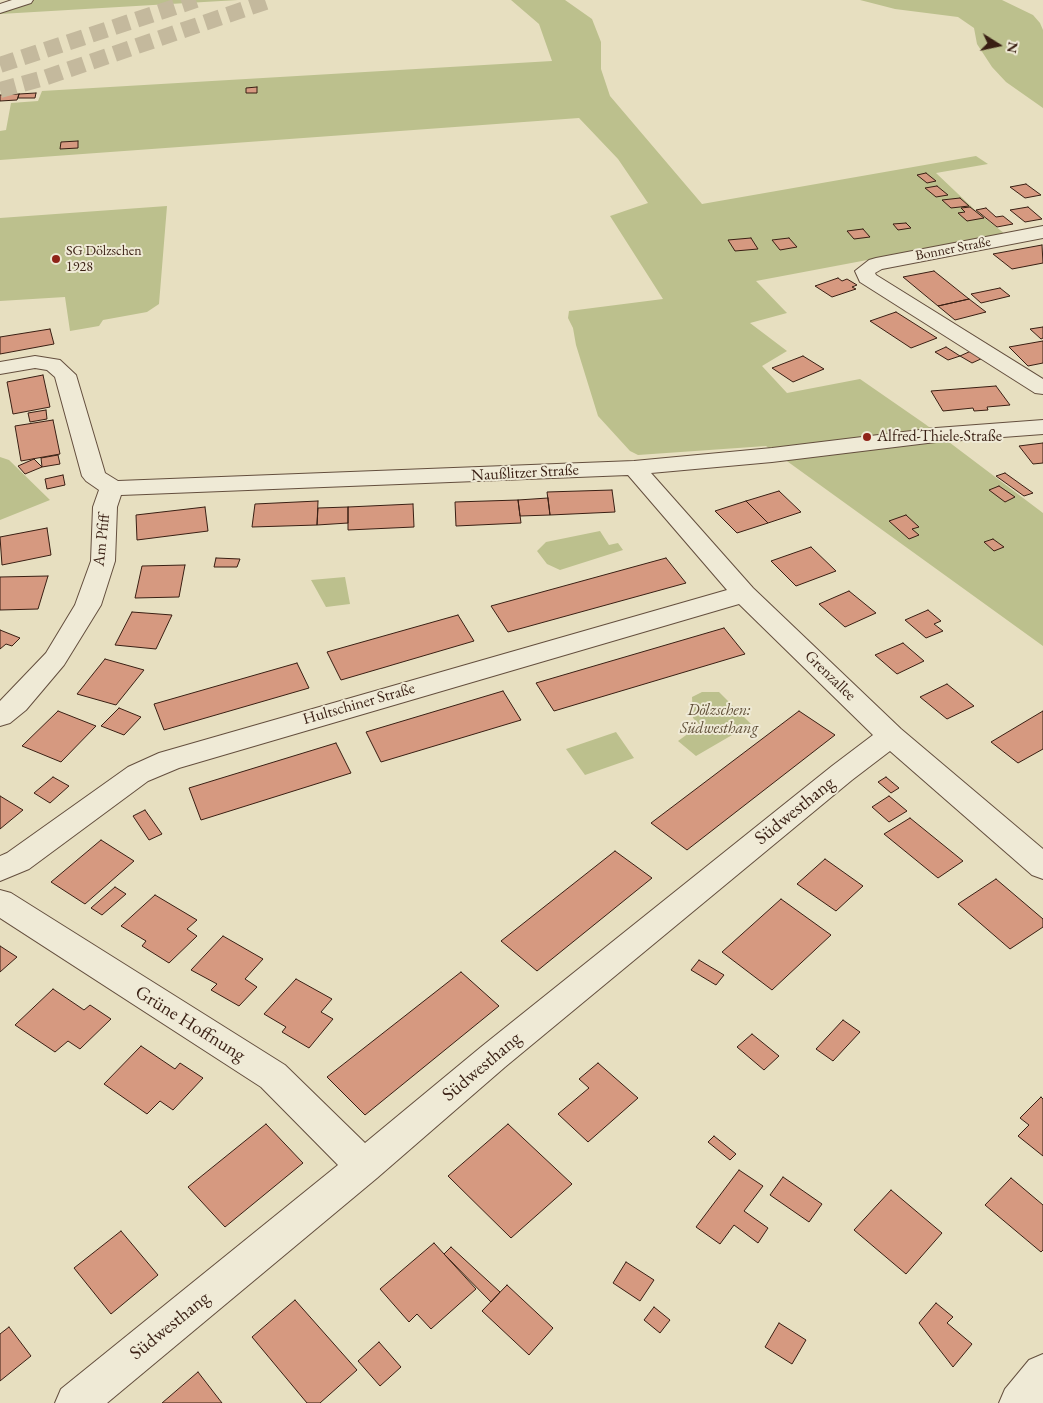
<!DOCTYPE html>
<meta charset="utf-8">
<style>
body{margin:0}
#map{position:relative;width:1043px;height:1403px;overflow:hidden;background:#e7dfc0;font-family:"EB Garamond",serif}
canvas{display:block}
.north{position:absolute;left:973px;top:20px;width:50px;height:50px;-webkit-text-stroke:4px #efead6;paint-order:stroke;rotate:100deg;font-size:14px;font-weight:700;line-height:20px;text-align:center;color:#391f13}
.north::after{content:'';display:block;margin:auto;width:18px;height:22px;background:#391f13;clip-path:polygon(50% 0,100% 100%,50% 72%,0 100%)}
</style>
<div id="map">
<canvas width="1043" height="1403"></canvas>
<div class="north">N</div>
</div>
<script>
const ctx = document.querySelector('canvas').getContext('2d');
ctx.lineJoin = 'round';
function paint(path, color) { ctx.fillStyle = color; ctx.fill(path, 'evenodd'); }
const toPath = rows => new Path2D(rows.map(r => 'M' + r).join(''));
function trace(path, color, width, dash) { ctx.strokeStyle = color; ctx.lineWidth = width; ctx.lineCap = dash ? 'butt' : 'round'; ctx.setLineDash(dash || []); ctx.stroke(path); }
function drawText(font, color, halo, rows, align = 'center') {
  ctx.font = font + ' "EB Garamond",serif'; ctx.lineWidth = 4; ctx.setLineDash([]); ctx.textBaseline = 'middle'; ctx.strokeStyle = halo; ctx.fillStyle = color; for (const [text, x, y, turn = 0] of rows) {
    ctx.save(); ctx.translate(x, y); ctx.rotate((+turn || 0) * Math.PI / 180); ctx.textAlign = isNaN(turn) ? turn : align; if (halo) ctx.strokeText(text, 0, 0); ctx.fillText(text, 0, 0); ctx.restore();
  }
}
paint(toPath([
 [20,0,238,0,0,14,0,7],
 [511,0,565,0,592,19,601,42,601,69,610,96,702,204,976,156,988,164,936,173,975,210,1005,234,756,281,787,313,750,323,787,351,762,366,787,393,860,379,925,424,1043,513,1043,646,766,446,638,455,630,451,598,416,576,345,573,328,568,318,569,311,663,299,610,216,648,203,618,159,579,118,0,160,0,131,6,130,11,103,38,101,42,91,552,61,539,24],
 [860,0,1002,0,1033,15,1040,23,1043,30,1043,108,1006,82,992,67,977,44,974,28,958,17,895,9],
 [167,206,159,304,147,312,103,320,99,326,70,331,65,297,0,301,0,218],
 [0,457,9,460,50,500,0,520],
 [600,531,609,545,618,543,623,550,560,570,547,564,537,551,546,542],
 [345,577,350,604,326,607,311,580],
 [702,692,719,692,751,724,696,756,678,741,700,725,693,718,692,697],
 [616,732,634,758,585,775,566,749]
]), '#bcc08d');
const building = toPath([
 [257,87,257,93,246,93,246,88,257,87],
 [36,93,35,98,18,98,19,94,36,93],
 [19,94,17,100,0,101,0,95,19,94],
 [78,141,78,148,60,149,61,142,78,141],
 [926,173,936,181,927,183,917,175,926,173],
 [1026,184,1041,195,1025,198,1010,187,1026,184],
 [937,186,948,195,936,197,925,188,937,186],
 [960,198,969,206,951,208,942,200,960,198],
 [970,207,984,218,967,221,958,213,965,212,961,208,970,207],
 [1028,207,1042,219,1025,222,1010,210,1028,207],
 [986,208,996,217,1003,216,1013,224,997,227,976,210,986,208],
 [906,223,911,228,898,230,893,224,906,223],
 [863,229,870,237,854,239,847,231,863,229],
 [751,238,758,249,735,251,728,240,751,238],
 [789,238,797,247,780,250,772,240,789,238],
 [1042,245,1043,263,1012,269,993,254,1042,245],
 [934,271,969,299,938,306,903,277,934,271],
 [838,278,842,281,847,279,857,285,852,287,856,289,832,297,815,286,838,278],
 [1000,288,1010,296,981,303,971,294,1000,288],
 [969,299,986,312,955,320,938,306,969,299],
 [896,312,937,338,911,348,870,321,896,312],
 [1043,327,1043,338,1041,339,1030,329,1043,327],
 [50,329,54,344,0,354,0,337,50,329],
 [1043,341,1043,363,1028,366,1009,347,1043,341],
 [946,347,960,356,948,360,935,352,946,347],
 [971,351,983,358,972,363,960,356,971,351],
 [803,356,824,369,793,382,772,368,803,356],
 [43,375,50,407,13,414,7,382,43,375],
 [996,386,1010,405,987,407,988,410,974,411,973,408,943,411,931,391,996,386],
 [46,410,47,419,30,422,28,413,46,410],
 [53,420,60,454,21,461,15,426,53,420],
 [1043,443,1043,463,1033,464,1019,446,1043,443],
 [58,455,60,464,42,467,41,458,58,455],
 [34,459,42,467,25,474,18,466,34,459],
 [1005,473,1033,493,1024,496,996,476,1005,473],
 [63,475,65,485,47,489,45,479,63,475],
 [999,486,1015,497,1005,502,989,490,999,486],
 [612,490,615,512,550,515,547,492,612,490],
 [779,491,801,512,768,523,746,501,779,491],
 [548,498,550,515,520,516,518,500,548,498],
 [518,500,521,523,456,526,455,502,518,500],
 [318,501,317,525,252,527,255,504,318,501],
 [746,501,768,523,737,533,715,511,746,501],
 [413,504,414,527,348,530,348,507,413,504],
 [205,507,208,531,137,540,136,515,205,507],
 [348,507,348,523,317,525,318,508,348,507],
 [906,515,919,527,912,529,919,535,909,539,889,521,906,515],
 [47,528,51,555,2,565,0,537,47,528],
 [993,539,1004,547,994,551,984,542,993,539],
 [811,547,836,571,796,586,771,561,811,547],
 [216,558,240,559,237,567,214,567,216,558],
 [666,558,686,583,508,632,491,606,666,558],
 [185,565,179,597,135,598,142,566,185,565],
 [48,576,38,609,0,610,0,577,48,576],
 [849,591,876,613,845,627,819,604,849,591],
 [928,610,941,621,934,624,943,631,926,638,905,620,928,610],
 [132,612,172,615,156,649,115,645,132,612],
 [458,615,474,641,341,680,327,652,458,615],
 [724,628,745,654,554,711,536,683,724,628],
 [0,630,20,638,12,646,6,644,0,649,0,630],
 [903,643,924,661,897,674,875,655,903,643],
 [105,659,144,670,116,705,77,694,105,659],
 [297,663,309,688,164,730,154,704,297,663],
 [947,684,974,706,947,719,920,697,947,684],
 [503,691,521,720,381,762,366,732,503,691],
 [119,708,141,717,124,735,101,726,119,708],
 [58,711,96,726,61,762,22,746,58,711],
 [799,711,835,735,687,850,651,823,799,711],
 [1043,711,1043,749,1018,763,991,742,1043,711],
 [336,743,351,773,201,820,189,788,336,743],
 [53,777,69,786,50,803,34,793,53,777],
 [886,777,899,788,891,793,878,782,886,777],
 [0,796,23,810,0,829,0,796],
 [889,796,907,811,889,822,872,807,889,796],
 [145,810,162,834,149,840,133,816,145,810],
 [910,818,963,861,938,878,884,834,910,818],
 [101,840,134,861,85,904,51,882,101,840],
 [615,851,652,878,537,971,501,941,615,851],
 [825,859,863,886,836,911,797,884,825,859],
 [996,879,1043,919,1043,927,1010,949,958,904,996,879],
 [115,887,126,894,102,915,91,908,115,887],
 [155,895,197,920,187,929,197,936,169,963,142,946,146,941,121,926,155,895],
 [781,899,831,935,772,990,722,952,781,899],
 [223,936,263,959,245,979,257,987,239,1006,211,990,217,984,191,970,223,936],
 [0,946,17,957,0,972,0,946],
 [699,960,724,975,716,985,691,970,699,960],
 [461,972,499,1006,365,1115,327,1077,461,972],
 [296,979,332,999,321,1012,333,1019,309,1048,282,1032,286,1027,264,1014,296,979],
 [53,989,84,1010,90,1005,111,1019,80,1049,68,1041,55,1052,15,1025,53,989],
 [843,1020,860,1032,833,1061,816,1049,843,1020],
 [752,1034,779,1056,764,1070,737,1047,752,1034],
 [141,1046,175,1069,180,1063,203,1078,173,1110,160,1101,147,1114,104,1084,141,1046],
 [598,1063,638,1098,588,1142,558,1114,589,1088,579,1079,598,1063],
 [1041,1097,1043,1099,1043,1156,1018,1136,1029,1125,1020,1118,1041,1097],
 [266,1124,303,1163,225,1227,188,1187,266,1124],
 [508,1124,572,1184,511,1238,448,1176,508,1124],
 [714,1136,736,1154,730,1160,708,1142,714,1136],
 [739,1170,763,1186,744,1211,768,1228,758,1243,734,1225,720,1244,696,1227,739,1170],
 [783,1177,822,1204,809,1222,770,1195,783,1177],
 [1011,1178,1043,1205,1043,1250,1041,1252,985,1205,1011,1178],
 [891,1190,942,1233,906,1274,854,1230,891,1190],
 [121,1231,158,1275,111,1314,74,1268,121,1231],
 [434,1243,476,1289,431,1329,417,1314,409,1322,380,1289,434,1243],
 [451,1247,500,1292,491,1302,444,1254,451,1247],
 [626,1262,654,1280,640,1301,613,1283,626,1262],
 [507,1285,553,1328,529,1355,482,1311,507,1285],
 [295,1300,357,1370,320,1403,307,1403,252,1337,295,1300],
 [936,1303,953,1317,947,1323,972,1344,953,1367,919,1323,936,1303],
 [654,1307,670,1320,660,1333,644,1320,654,1307],
 [779,1323,806,1340,792,1364,765,1347,779,1323],
 [9,1327,31,1356,0,1381,0,1334,9,1327],
 [379,1342,401,1367,380,1386,358,1361,379,1342],
 [198,1372,222,1403,162,1403,198,1372]
]);
paint(building, '#d69980');
trace(building, '#391f13', 1);
trace(toPath([
 [0,65,196,0],
 [0,90,44,78,271,0]
]), '#c4b99d', 16, [16, 8]);
const street = toPath([
 [12,0,33,0,31,3,0,13,0,4,12,0],
 [1043,226,1043,238,882,269,875,273,876,275,1043,379,1043,394,1035,393,860,282,855,271,869,260,876,258,1043,226],
 [35,356,60,360,76,375,105,473,118,481,634,461,772,448,936,428,1043,420,1043,434,936,442,772,462,651,473,753,588,901,729,1043,849,1043,879,1032,875,890,751,852,780,505,1067,377,1178,107,1403,55,1403,61,1389,338,1165,261,1087,0,918,0,890,11,893,285,1065,365,1143,481,1047,832,766,873,735,739,604,179,768,148,781,29,869,0,881,0,856,7,853,128,767,159,753,727,590,628,475,121,495,117,507,115,561,101,605,64,665,26,710,10,723,0,726,0,701,46,653,75,605,91,561,93,507,99,490,86,481,82,476,55,377,47,370,35,368,0,374,0,362,35,356],
 [1043,1354,1043,1403,999,1403,1005,1389,1029,1360,1043,1354]
]);
trace(street, '#644f3e', 2);
paint(street, '#efead6');
for (const [x, y, r, color] of [
 [56,259,5,"#8f2418"],
 [867,437,5,"#8f2418"]
]) { const dot = new Path2D(); dot.arc(x, y, r, 0, 2 * Math.PI); ctx.fillStyle = color; ctx.fill(dot); trace(dot, '#efead6', 2); }
drawText('14px', '#391f13', '#efead6', [
 ["Bonner Straße",953,249,-11]
]);
drawText('14px', '#391f13', '#efead6', [
 ["SG Dölzschen",66,251],
 ["1928",66,267]
], 'left');
drawText('16px', '#391f13', '#efead6', [
 ["Alfred-Thiele-Straße",877,437]
], 'left');
drawText('16px', '#391f13', '#efead6', [
 ["Naußlitzer Straße",525,473,-3],
 ["Am Pfiff",102,540,-84],
 ["Grenzallee",830,676,44],
 ["Hultschiner Straße",359,704,-16]
]);
drawText('italic 16px', '#604f38', '#efead6', [
 ["Dölzschen:",719,711],
 ["Südwesthang",719,729]
]);
drawText('19px', '#391f13', '#efead6', [
 ["Südwesthang",795,811,-39],
 ["Grüne Hoffnung",190,1024,32],
 ["Südwesthang",482,1067,-40],
 ["Südwesthang",170,1326,-39]
]);
</script>
